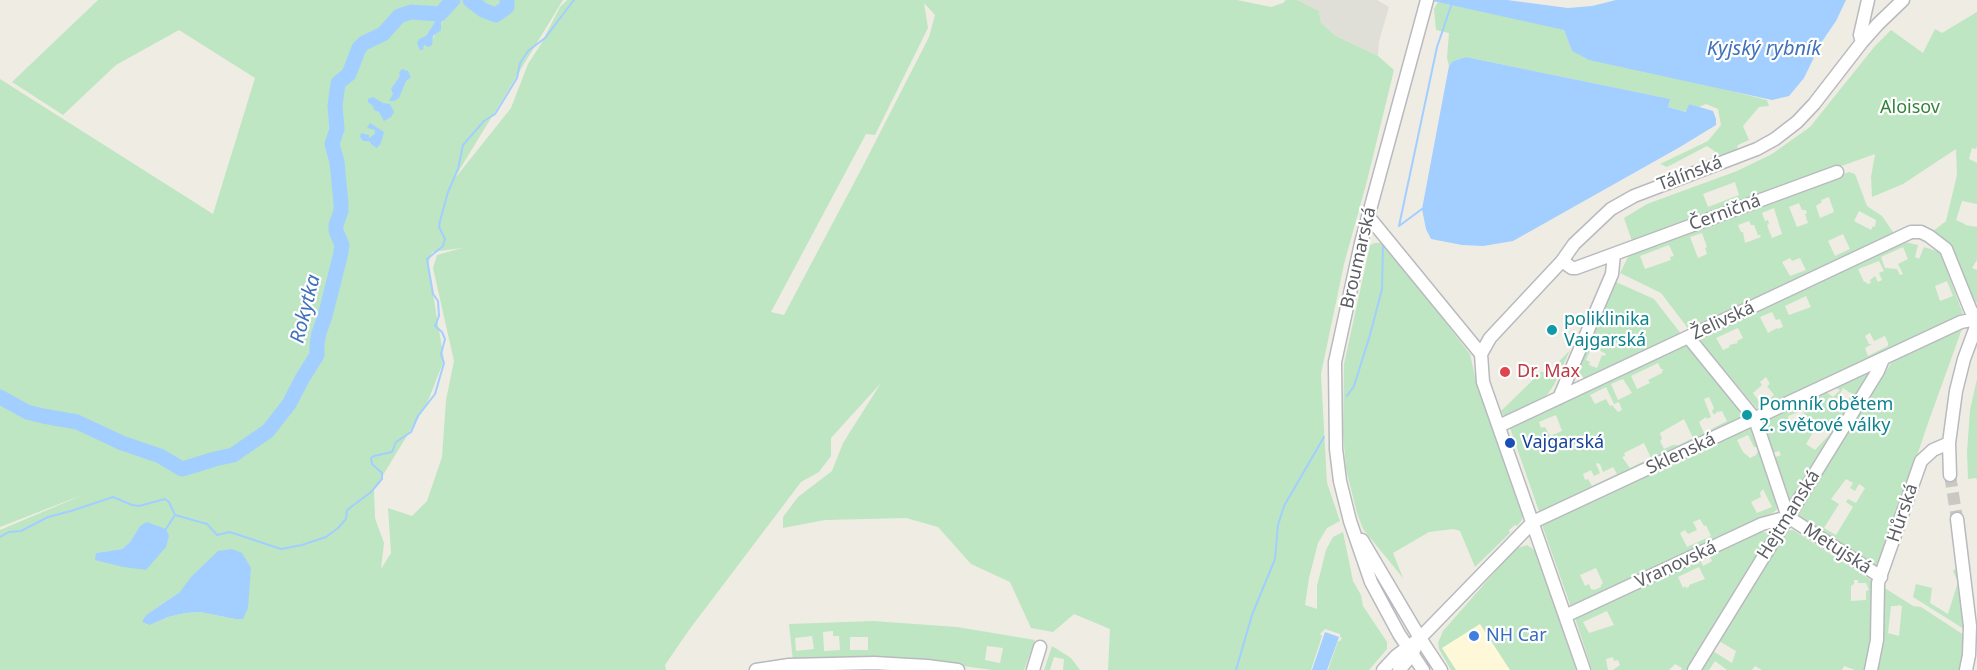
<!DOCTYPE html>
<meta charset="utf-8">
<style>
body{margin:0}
canvas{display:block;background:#eeece3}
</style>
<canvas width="1977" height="670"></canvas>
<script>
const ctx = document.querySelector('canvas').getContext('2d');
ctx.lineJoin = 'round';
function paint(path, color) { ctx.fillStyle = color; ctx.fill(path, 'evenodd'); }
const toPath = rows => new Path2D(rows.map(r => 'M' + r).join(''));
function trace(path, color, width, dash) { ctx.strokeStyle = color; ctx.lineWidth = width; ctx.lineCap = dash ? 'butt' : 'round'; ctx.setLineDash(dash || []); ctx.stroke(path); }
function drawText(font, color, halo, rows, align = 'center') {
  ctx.font = font + ' "Noto Sans",sans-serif'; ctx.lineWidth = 4.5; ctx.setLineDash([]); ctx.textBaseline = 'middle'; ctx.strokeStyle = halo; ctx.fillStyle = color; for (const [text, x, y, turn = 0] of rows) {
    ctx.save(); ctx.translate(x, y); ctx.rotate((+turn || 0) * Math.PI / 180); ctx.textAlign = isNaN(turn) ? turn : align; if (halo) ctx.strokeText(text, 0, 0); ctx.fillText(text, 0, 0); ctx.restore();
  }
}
paint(toPath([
 [1480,623,1510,670,1456,670,1441,648]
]), '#fef8d8');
paint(toPath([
 [1297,0,1377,0,1389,7,1379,41,1378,56,1336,36,1321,23,1319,11]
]), '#dfded7');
paint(toPath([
 [98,0,448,0,445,5,439,11,437,18,426,36,423,46,432,40,450,8,460,0,563,0,452,182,511,108,528,64,541,44,560,7,567,0,1237,0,1271,7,1283,3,1286,0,1297,0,1319,11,1321,23,1336,36,1378,56,1394,70,1367,181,1344,264,1321,374,1327,483,1340,521,1327,528,1318,543,1309,578,1305,605,1317,609,1317,586,1326,550,1333,537,1343,532,1353,581,1361,595,1363,606,1387,642,1387,649,1369,670,1328,670,1338,641,1340,641,1342,638,1340,637,1340,634,1325,629,1320,634,1322,636,1311,670,1108,670,1110,629,1074,614,1053,632,1031,628,1010,582,971,564,938,527,906,518,825,520,783,528,783,517,798,497,832,471,843,443,881,383,831,438,831,456,819,472,801,482,689,630,665,665,666,670,0,670,0,530,85,494,0,527,0,79,213,214,255,78,179,30,116,65,63,115,12,82],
 [924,3,935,15,929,37,864,164,784,315,771,312,866,134,875,135,928,28],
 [462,248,437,255,433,268,454,361,446,400,442,457,427,501,412,516,388,508,391,553,381,569,384,543,375,518,374,490,428,401,444,360,428,264,432,252],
 [140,526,123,567,96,553,122,549,130,542],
 [251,568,249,588,235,619,200,612,185,613,168,617,150,625,146,615,180,592],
 [1438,2,1562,29,1564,30,1572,51,1767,100,1769,106,1759,107,1743,126,1749,140,1738,145,1736,153,1724,158,1707,146,1667,167,1660,164,1708,141,1721,125,1718,109,1706,104,1699,107,1689,104,1687,112,1668,107,1669,99,1466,57,1453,61,1449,66,1447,58,1449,33,1436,30,1434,9],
 [1977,12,1977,146,1976,149,1972,148,1969,159,1977,163,1977,204,1962,201,1956,220,1965,224,1965,225,1977,227,1977,260,1972,268,1977,270,1977,303,1971,300,1956,260,1946,241,1932,232,1946,221,1957,175,1956,149,1903,184,1872,197,1871,177,1875,154,1632,241,1624,218,1647,204,1737,171,1772,154,1810,127,1875,46,1891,30,1923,53,1935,29,1942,33],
 [1735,182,1739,195,1708,207,1703,194],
 [1849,172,1855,174,1867,206,1882,216,1895,235,1690,331,1661,293,1620,273,1629,255],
 [1829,197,1834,212,1820,218,1816,206,1822,202,1821,200],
 [1799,203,1802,210,1806,210,1807,213,1805,214,1808,223,1797,227,1789,207],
 [1774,208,1782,234,1772,238,1767,225,1769,224,1768,220,1765,221,1762,213],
 [1859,211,1876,220,1875,227,1873,226,1871,230,1854,221],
 [1749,221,1751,225,1754,225,1758,235,1760,235,1761,237,1745,243,1743,232,1741,232,1738,225],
 [1702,233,1707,247,1705,248,1707,254,1698,258,1690,237],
 [1843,234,1850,249,1835,256,1828,241],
 [1669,245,1674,256,1670,257,1671,260,1645,269,1640,256],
 [1790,258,1792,261,1800,258,1806,270,1790,276,1782,262],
 [1905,242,1918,245,1915,257,1919,259,1924,247,1940,252,1963,314,1759,411,1700,341,1701,339],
 [1903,247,1908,259,1898,264,1903,274,1900,275,1897,269,1885,268,1881,257],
 [1879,261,1884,271,1879,273,1882,280,1878,282,1875,276,1870,280,1871,283,1867,284,1866,282,1864,282,1858,269],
 [1947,281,1953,296,1940,301,1935,286],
 [1806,296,1811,307,1789,315,1785,306],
 [1772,312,1776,320,1780,319,1783,327,1778,329,1777,328,1768,333,1760,317],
 [1738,328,1743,338,1737,341,1738,343,1729,345,1730,347,1723,350,1716,338],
 [1870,333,1874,341,1885,336,1888,343,1888,346,1868,356,1865,348,1872,344,1869,344,1865,336],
 [1766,377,1770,384,1767,386,1774,395,1763,404,1761,404,1753,393,1762,385,1760,382],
 [1375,243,1381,243,1387,247,1470,354,1476,381,1523,514,1522,520,1517,526,1515,525,1509,530,1510,533,1475,567,1460,531,1453,529,1429,532,1393,553,1403,578,1363,529,1357,513,1346,469,1343,432,1344,364,1370,245],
 [1616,282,1654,299,1682,335,1586,380,1577,371],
 [1596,338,1603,341,1599,350,1606,354,1605,356,1602,355,1597,368,1589,365,1590,362,1586,360],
 [1963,326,1927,426,1879,568,1796,516,1893,360],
 [1846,479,1853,483,1850,488,1855,491,1859,484,1865,488,1856,503,1848,499,1846,502,1853,507,1836,535,1824,528,1839,504,1831,499],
 [1687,345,1689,345,1746,416,1540,514,1510,428],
 [1658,363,1661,369,1663,369,1662,373,1648,380,1650,383,1637,389,1631,376],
 [1623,379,1632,393,1618,400,1611,384],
 [1606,387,1614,404,1619,402,1622,410,1618,412,1612,405,1610,406,1606,399,1595,404,1590,395],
 [1709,397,1714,408,1712,411,1714,415,1718,411,1719,412,1722,411,1727,421,1704,433,1699,422,1706,417,1707,419,1711,417,1704,399],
 [1556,415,1562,431,1550,436,1545,427,1541,428,1539,422],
 [1684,419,1693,438,1679,445,1673,445,1664,449,1660,441,1662,439,1660,433],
 [1644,443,1651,458,1630,468,1622,457,1625,456,1624,453],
 [1597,463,1600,464,1603,472,1613,467,1617,474,1592,486,1588,479,1585,480,1583,474,1591,470,1594,476,1600,473,1596,464],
 [1570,350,1554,385,1547,395,1507,416,1503,415,1501,411,1541,372,1550,371],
 [1870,369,1873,371,1795,498,1790,499,1786,496,1773,458,1781,455,1779,451,1772,453,1762,422,1795,405,1798,412,1788,416,1790,422,1789,425,1798,423,1801,419,1804,420,1806,417,1803,411,1807,408,1804,401,1825,391,1833,397,1840,390,1834,387],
 [1843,388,1852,394,1841,411,1837,409,1836,410,1826,403,1829,397,1836,401],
 [1817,426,1830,434,1815,450,1806,444],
 [1977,379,1977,480,1976,478,1968,479,1967,452,1970,410],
 [1752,427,1776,503,1777,509,1774,512,1571,607,1542,525],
 [1748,435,1754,447,1756,447,1758,451,1756,455,1750,458,1743,452,1737,440],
 [1763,489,1772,507,1757,513,1751,502,1761,497,1760,493],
 [1700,519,1704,526,1706,525,1711,536,1687,547,1680,533,1685,530,1688,534,1697,530,1693,522],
 [1596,568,1603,583,1601,585,1601,587,1594,590,1591,589,1589,584,1585,586,1580,575],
 [1793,530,1871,580,1872,622,1865,670,1855,670,1844,666,1842,670,1762,670,1755,666,1752,670,1727,670,1715,661,1709,670,1701,670,1713,651,1732,663,1736,651,1719,641,1787,531],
 [1854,580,1858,580,1858,583,1866,583,1869,590,1866,591,1866,600,1851,601,1851,586,1854,584],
 [1763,531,1769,535,1769,539,1688,670,1681,670,1682,668,1675,664,1669,670,1613,670,1620,665,1618,660,1614,661,1613,657,1606,659,1608,670,1592,670,1575,618,1700,559,1703,566,1707,564,1712,561,1709,555],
 [1699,567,1705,579,1689,585,1689,587,1686,588,1685,586,1683,588,1678,577],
 [1607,611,1614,625,1589,633,1583,622],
 [1527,545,1533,549,1537,554,1576,670,1510,670,1480,624,1442,648,1456,670,1451,670,1439,649,1438,643,1443,631,1515,549],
 [1955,569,1960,571,1964,629,1913,597,1916,584,1932,588,1930,603,1948,614,1958,582,1953,571],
 [1883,587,1913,606,1921,607,1964,635,1960,670,1876,670],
 [1898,605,1902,606,1899,636,1888,633,1891,606,1897,606],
 [873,621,957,627,1035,640,1024,670,993,670,926,661,793,661,789,624],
 [833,631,833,636,839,636,840,650,824,651,823,632],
 [812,636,814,649,796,651,795,638],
 [850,637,868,637,868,650,850,650],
 [987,646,1003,648,1000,663,985,660],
 [1052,646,1071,658,1080,670,1063,670,1064,659,1054,657,1050,670,1044,670]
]), '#bfe6c2');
paint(toPath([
 [448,0,460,0,450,8,441,23,441,30,433,36,432,45,429,47,424,45,423,50,420,50,417,43,419,39,426,36,437,18,435,12,441,10],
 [1428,0,1507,0,1568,8,1592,6,1616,0,1846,0,1836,21,1821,43,1804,78,1789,96,1772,100,1589,60,1572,51,1564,30],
 [1466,57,1670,99,1668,107,1686,112,1689,104,1713,111,1716,119,1716,125,1680,147,1513,241,1483,246,1462,245,1431,239,1426,229,1422,209,1449,66,1453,61],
 [402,69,408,71,411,77,406,81,399,98,394,101,389,101,393,94,391,89,400,76,399,73],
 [373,97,383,103,390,104,394,112,391,117,384,121,379,112,374,110,373,106,368,102,368,99],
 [370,123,384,132,381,143,377,148,372,145,369,141,363,141,360,137,361,133,369,135,369,138,375,134,375,130,367,128],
 [147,522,166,529,169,536,166,547,146,570,123,567,95,560,96,553,122,549,130,542,140,526],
 [232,549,242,553,251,568,248,608,243,619,235,619,200,612,185,613,168,617,150,625,142,622,146,615,180,592,191,577,218,551],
 [1325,632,1339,637,1327,670,1312,670]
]), '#a2cfff');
trace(toPath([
 [1399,226,1437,47,1453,0],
 [1399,226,1422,209],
 [1347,396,1354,386,1370,335,1382,289,1383,245],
 [175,515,207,524,217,535,230,532,281,549,302,545,326,537,338,528,346,519,347,510,371,492,382,479,382,473,372,464,371,458,374,456,392,452,396,442,411,432,418,416,435,394,444,363,441,354,445,339,442,332,435,326,439,316,438,301,433,294,427,259,443,246,445,239,439,227,440,221,448,192,458,169,463,145,484,121,495,114,517,78,520,63,528,51,545,38,574,0],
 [0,537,9,532,21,531,48,517,71,511,113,497,132,505,139,506,165,499,169,502,175,515,166,529],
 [1236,670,1252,615,1275,559,1278,525,1284,506,1324,437]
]), '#a2cfff', 2);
trace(toPath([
 [470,0,483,10,496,15,507,7,507,0],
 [0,397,27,412,43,416,77,422,122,443,160,456,182,469,215,459,233,455,268,431,289,404,302,379,317,355,317,344,319,333,325,316,340,257,342,245,336,231,336,225,341,211,341,204,337,162,332,144,337,129,335,106,338,83,349,74,359,48,364,43,383,34,399,16,411,12,440,14,453,0]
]), '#a2cfff', 15);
trace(toPath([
 [1950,475,1957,519]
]), '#c9c8c3', 12, [12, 6]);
const minor = toPath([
 [1862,42,1860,35,1868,0],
 [1368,216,1481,354,1483,382,1584,670],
 [1562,261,1572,268,1576,268,1837,172],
 [1689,338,1755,419,1788,517,1881,577],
 [1481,354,1490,338,1562,261,1574,244,1611,209,1634,196,1757,149,1775,139,1797,122,1814,104,1862,42,1878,24,1903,0],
 [1559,398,1612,274,1614,254],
 [1499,426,1911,232,1921,232,1929,236,1946,249,1971,311,1977,317],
 [1950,475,1949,443,1956,391,1964,359,1977,324],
 [1957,519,1970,626,1969,655,1966,670],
 [1362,540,1420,638,1441,670],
 [1565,616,1762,524,1788,517],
 [756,670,789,665,874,663,927,666,958,670],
 [1033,670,1040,647],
 [1383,670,1396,656,1420,638,1533,522,1961,322,1977,319],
 [1399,670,1412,655,1415,648],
 [1423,670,1399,634,1371,582,1350,521,1340,481,1336,449,1335,362,1361,243,1427,0],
 [1694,670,1878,371,1883,359],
 [1871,670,1877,640,1878,583,1921,461,1933,450,1949,443]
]);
trace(minor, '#b8babf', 15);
trace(minor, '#fff', 12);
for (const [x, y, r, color] of [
 [1552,330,6,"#0f9aa8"],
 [1505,372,6,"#e0444e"],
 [1747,415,6,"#0f9aa8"],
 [1510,443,6,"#1a4fb4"],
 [1474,636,6,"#3f7fe0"]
]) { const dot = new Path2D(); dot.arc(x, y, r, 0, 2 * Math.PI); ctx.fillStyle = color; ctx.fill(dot); trace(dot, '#fff', 2); }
drawText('18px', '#34823e', '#fff', [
 ["Aloisov",1910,108]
]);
drawText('18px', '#5b5e64', '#fff', [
 ["Tálínská",1690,174,-21],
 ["Černičná",1725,213,-20],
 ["Broumarská",1359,258,-77],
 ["Želivská",1723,321,-25],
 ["Sklenská",1681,454,-25],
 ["Hůrská",1903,513,-71],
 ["Hejtmanská",1789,515,-58],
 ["Metujská",1837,549,33],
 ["Vranovská",1676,565,-25]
]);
drawText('18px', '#0d838f', '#fff', [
 ["poliklinika",1564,320],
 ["Vajgarská",1564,341],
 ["Pomník obětem",1759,405],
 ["2. světové války",1759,426]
], 'left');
drawText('18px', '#be3a42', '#fff', [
 ["Dr. Max",1517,372]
], 'left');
drawText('18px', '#164399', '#fff', [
 ["Vajgarská",1522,443]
], 'left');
drawText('18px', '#366cbe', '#fff', [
 ["NH Car",1486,636]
], 'left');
drawText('italic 20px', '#4172ba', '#fff', [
 ["Kyjský rybník",1764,49],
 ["Rokytka",306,309,-76]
]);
</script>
